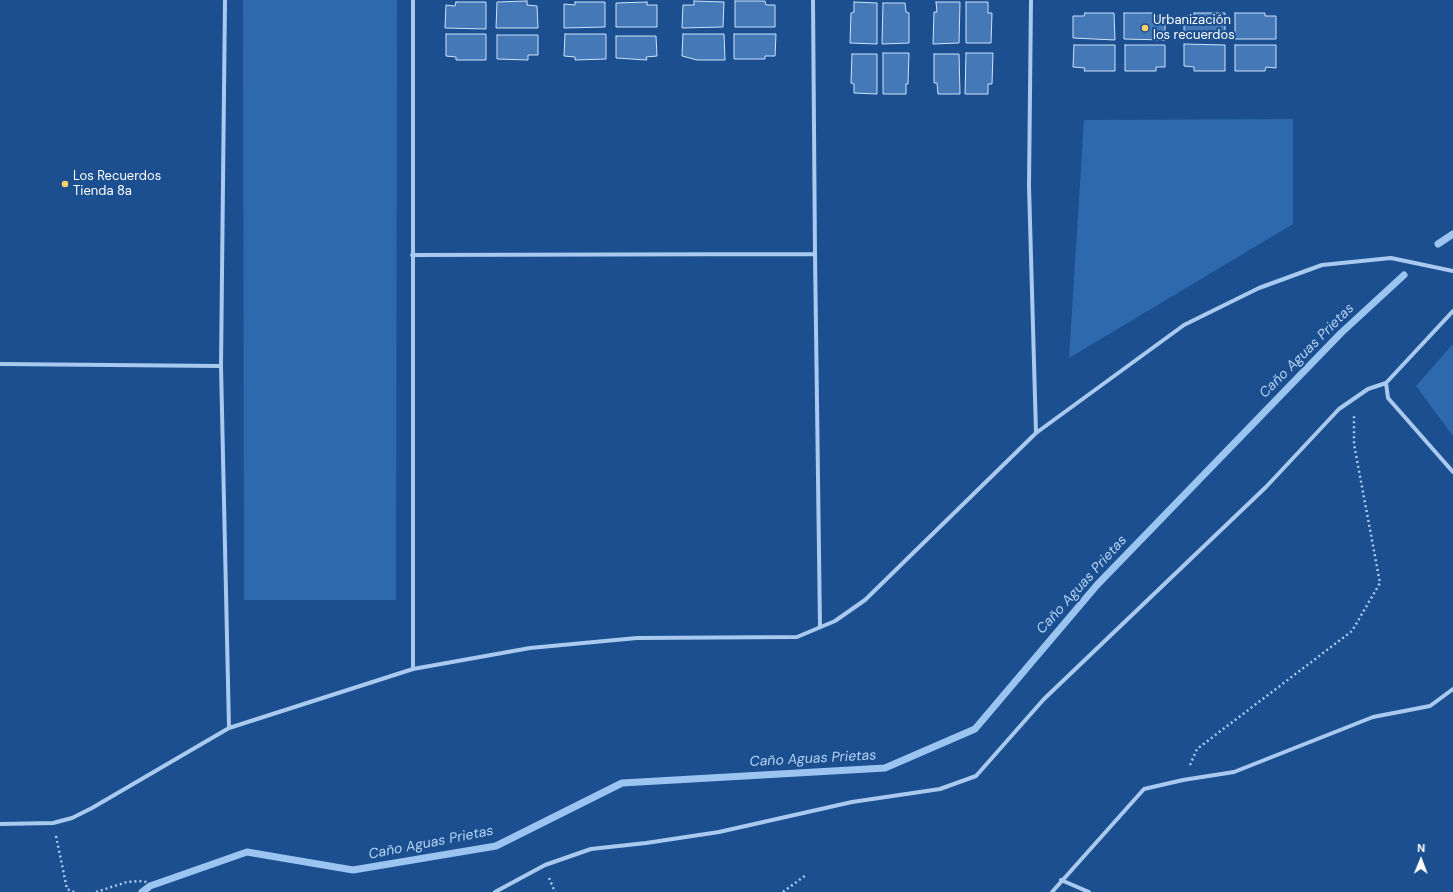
<!DOCTYPE html>
<meta charset="utf-8">
<style>
body{margin:0}
#map{position:relative;width:1453px;height:892px;overflow:hidden;background:#1b4f8f;font-family:"DM Sans",sans-serif}
canvas{display:block}
.north{position:absolute;left:1401px;top:840px;width:40px;height:40px;-webkit-text-stroke:3px #1b4f8f;paint-order:stroke;rotate:1deg;font-size:11px;font-weight:700;line-height:16px;text-align:center;color:#fff}
.north::after{content:'';display:block;margin:auto;width:14px;height:18px;background:#fff;clip-path:polygon(50% 0,100% 100%,50% 72%,0 100%)}
</style>
<div id="map">
<canvas width="1453" height="892"></canvas>
<div class="north">N</div>
</div>
<script>
const ctx = document.querySelector('canvas').getContext('2d');
ctx.lineJoin = 'round';
function paint(path, color) { ctx.fillStyle = color; ctx.fill(path, 'evenodd'); }
const toPath = rows => new Path2D(rows.map(r => 'M' + r).join(''));
function trace(path, color, width, dash) { ctx.strokeStyle = color; ctx.lineWidth = width; ctx.lineCap = dash ? 'butt' : 'round'; ctx.setLineDash(dash || []); ctx.stroke(path); }
function drawText(font, color, halo, rows, align = 'center') {
  ctx.font = font + ' "DM Sans",sans-serif'; ctx.lineWidth = 4; ctx.setLineDash([]); ctx.textBaseline = 'middle'; ctx.strokeStyle = halo; ctx.fillStyle = color; for (const [text, x, y, turn = 0] of rows) {
    ctx.save(); ctx.translate(x, y); ctx.rotate((+turn || 0) * Math.PI / 180); ctx.textAlign = isNaN(turn) ? turn : align; if (halo) ctx.strokeText(text, 0, 0); ctx.fillText(text, 0, 0); ctx.restore();
  }
}
paint(toPath([
 [243,0,397,0,396,600,244,600],
 [1293,119,1293,224,1069,358,1084,120],
 [1453,344,1453,436,1416,386]
]), '#2e69ad');
trace(toPath([
 [1438,244,1453,234],
 [142,892,150,886,247,852,353,870,496,846,622,783,885,768,975,729,1097,585,1341,333,1404,275]
]), '#9cc4f0', 7);
const building = toPath([
 [527,1,527,5,537,6,538,28,496,28,497,2,527,1],
 [694,1,724,2,723,27,682,28,683,5,694,5,694,1],
 [735,1,765,1,766,5,775,5,775,27,735,27,735,1],
 [456,2,486,2,486,29,445,28,446,5,455,6,456,2],
 [575,2,605,2,605,27,564,28,564,4,575,5,575,2],
 [647,2,647,5,657,5,657,27,616,27,616,3,647,2],
 [854,2,877,3,877,44,850,43,851,13,854,12,854,2],
 [936,2,960,2,959,43,933,44,934,12,937,12,936,2],
 [966,2,988,2,988,13,992,13,991,43,966,43,966,2],
 [883,3,905,3,906,12,909,13,909,43,882,44,883,3],
 [1085,13,1114,13,1115,40,1073,38,1073,16,1084,16,1085,13],
 [1124,13,1155,13,1156,16,1165,16,1165,40,1124,39,1124,13],
 [1194,13,1225,13,1225,39,1184,39,1184,16,1194,16,1194,13],
 [1235,13,1265,13,1265,16,1276,16,1276,39,1235,39,1235,13],
 [446,34,486,34,486,60,456,60,456,57,446,56,446,34],
 [565,34,606,34,606,59,575,60,575,57,564,56,565,34],
 [683,34,724,34,725,60,697,60,682,56,683,34],
 [734,34,776,34,775,56,765,56,765,59,734,59,734,34],
 [497,35,538,35,538,55,528,55,528,60,497,59,497,35],
 [616,36,656,36,657,56,646,57,647,60,616,58,616,36],
 [1184,44,1225,45,1225,71,1194,71,1194,67,1184,66,1184,44],
 [1074,45,1115,45,1115,71,1084,71,1085,68,1073,67,1074,45],
 [1125,45,1165,45,1165,67,1156,67,1156,71,1125,71,1125,45],
 [1235,45,1276,45,1276,68,1266,67,1265,71,1235,71,1235,45],
 [883,53,909,53,908,84,906,84,906,94,883,94,883,53],
 [966,53,993,53,992,84,988,84,988,94,965,94,966,53],
 [852,54,877,54,877,94,854,93,854,84,851,83,852,54],
 [934,54,959,54,960,94,938,94,937,83,934,83,934,54]
]);
paint(building, '#4478b7');
trace(building, '#cfe3fa', 1);
trace(toPath([
 [1190,765,1197,749,1352,631,1380,583,1354,444,1354,416],
 [56,836,67,889,74,892],
 [549,878,555,892],
 [96,892,127,882,139,881,146,882,150,886,149,892],
 [783,892,806,875]
]), '#a9c9ee', 2.5, [2, 3]);
trace(toPath([
 [225,0,221,366,229,728],
 [813,0,815,254,820,627],
 [1031,0,1029,186,1036,433],
 [412,255,815,254],
 [1453,311,1386,383,1388,398,1453,472],
 [0,364,221,366],
 [413,669,413,0],
 [0,824,53,823,72,818,92,808,229,728,413,669,530,648,637,638,797,637,835,621,865,600,1036,433,1184,325,1259,288,1322,265,1391,258,1453,271],
 [1061,880,1089,892],
 [495,892,545,865,591,849,646,843,719,832,852,802,940,789,976,776,1044,699,1266,487,1339,409,1368,389,1386,383],
 [1052,892,1144,789,1183,780,1234,772,1373,717,1430,706,1453,689]
]), '#a9c9ee', 4);
for (const [x, y, r, color] of [
 [1145,28,4,"#ffd166"],
 [65,184,4,"#ffd166"]
]) { const dot = new Path2D(); dot.arc(x, y, r, 0, 2 * Math.PI); ctx.fillStyle = color; ctx.fill(dot); trace(dot, '#1b4f8f', 1.5); }
drawText('13px', '#fff', '#1b4f8f', [
 ["Urbanización",1153,21],
 ["los recuerdos",1153,36],
 ["Los Recuerdos",73,177],
 ["Tienda 8a",73,192]
], 'left');
drawText('italic 14px', '#b5d3f5', '#1b4f8f', [
 ["Caño Aguas Prietas",1307,351,-45],
 ["Caño Aguas Prietas",1082,585,-48],
 ["Caño Aguas Prietas",813,759,-3],
 ["Caño Aguas Prietas",431,843,-11]
]);
</script>
